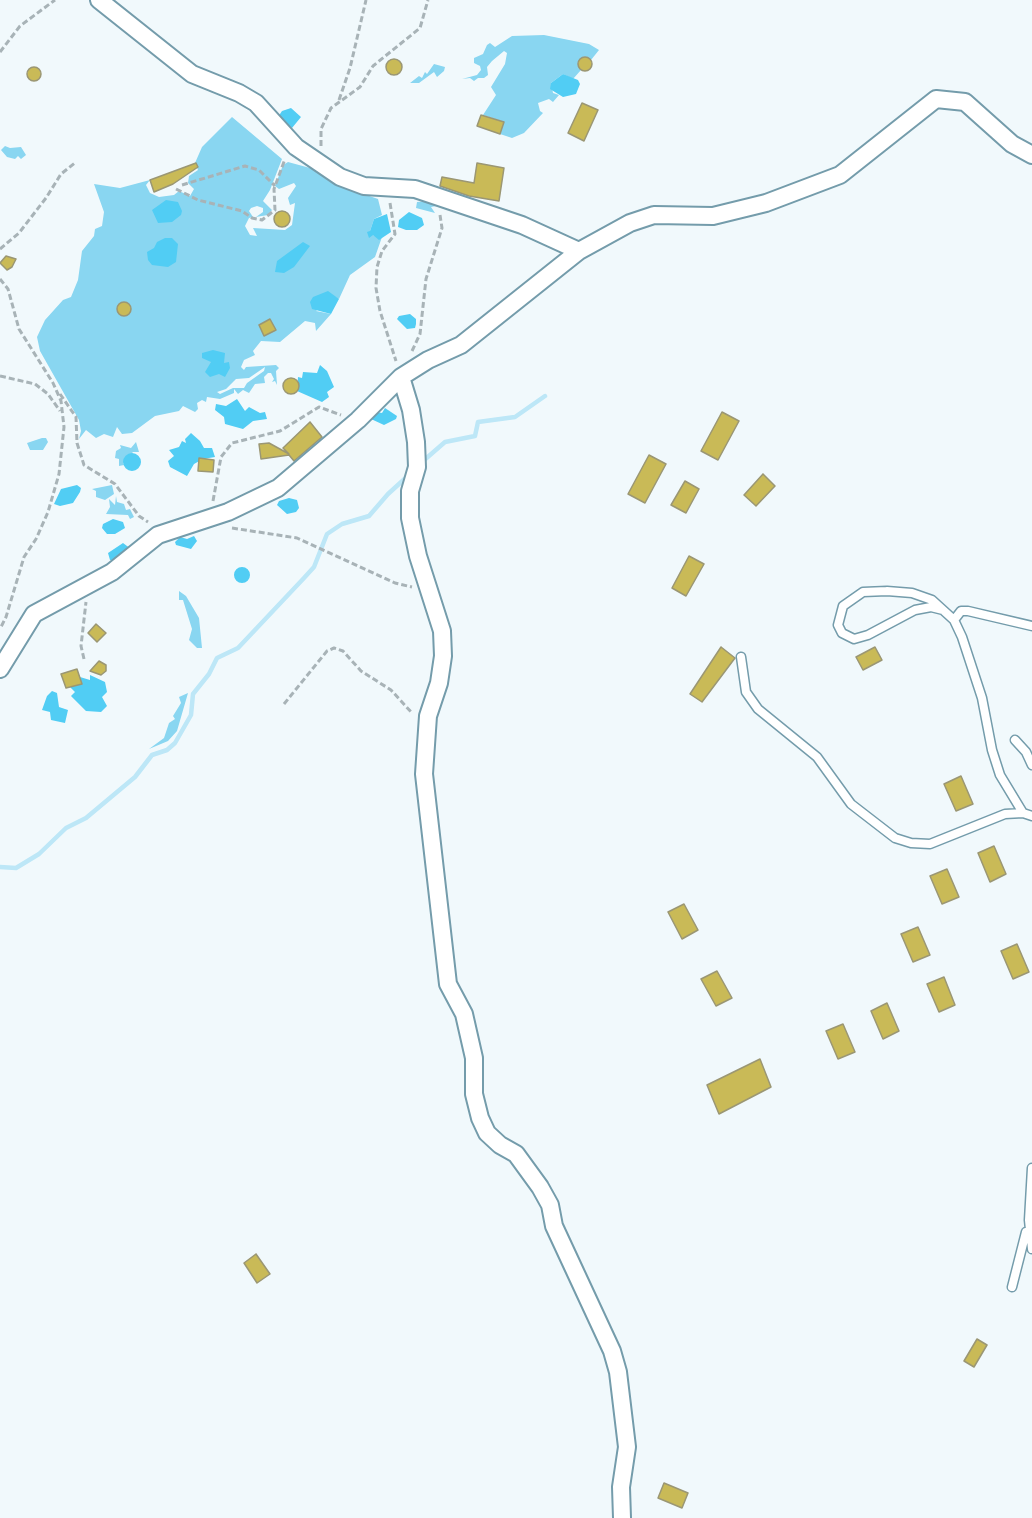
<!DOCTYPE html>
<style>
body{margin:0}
canvas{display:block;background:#f1f9fc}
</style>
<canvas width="1032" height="1518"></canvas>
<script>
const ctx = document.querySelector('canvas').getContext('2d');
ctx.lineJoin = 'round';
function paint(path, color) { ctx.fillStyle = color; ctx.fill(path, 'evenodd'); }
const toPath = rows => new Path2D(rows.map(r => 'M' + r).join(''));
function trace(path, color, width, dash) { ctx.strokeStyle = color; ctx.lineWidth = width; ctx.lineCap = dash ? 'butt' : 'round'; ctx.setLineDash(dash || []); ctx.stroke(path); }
paint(toPath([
 [544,35,589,44,599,50,591,60,585,57,579,60,578,64,581,70,573,79,563,74,551,83,553,93,559,95,553,102,549,99,538,103,540,111,543,113,524,133,512,138,500,134,504,122,483,115,496,95,491,87,505,64,507,53,504,51,492,61,487,67,488,75,484,78,478,78,474,81,470,78,462,79,477,75,481,70,480,66,474,63,474,58,483,54,487,45,490,43,495,47,512,36],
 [434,64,445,67,444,71,437,77,434,72,419,83,410,83,419,76,422,78,425,72,427,74],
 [232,117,282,159,270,190,263,201,272,210,268,215,256,217,263,212,263,208,257,206,251,208,249,211,253,217,249,218,245,226,250,235,257,236,253,228,285,230,292,225,295,203,290,205,288,198,296,186,294,183,279,189,275,186,283,165,288,162,310,168,332,183,378,199,382,215,374,219,370,231,373,235,382,237,375,257,350,275,339,299,333,296,316,311,331,314,316,331,315,323,305,321,280,342,261,341,253,351,255,355,244,360,241,367,244,370,246,367,276,365,279,368,276,371,277,385,275,381,272,382,274,379,271,373,268,373,264,377,265,383,255,384,249,393,243,390,238,394,234,389,234,393,220,399,207,397,206,402,202,400,197,403,198,409,195,412,183,406,179,411,155,416,132,433,122,434,117,427,113,437,104,434,96,438,86,430,79,439,81,431,79,420,40,351,37,337,45,320,63,300,71,297,78,280,82,251,94,236,95,229,102,226,104,212,94,184,120,188,150,180,146,185,150,193,159,197,174,195,179,191,190,196,194,189,188,183,189,176,198,170,195,163,202,147],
 [265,367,264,371,247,383,244,388,233,388,220,394,217,392,226,389,236,379,249,378],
 [5,146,10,148,21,147,26,155,21,159,18,156,15,159,7,157,1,150],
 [427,201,436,206,431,207,435,213,416,208,417,202],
 [42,438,46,438,48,442,43,450,30,450,27,443],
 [136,442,139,452,133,452,123,463,124,465,119,466,119,459,115,458,116,451,121,448,120,445,131,448],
 [112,485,114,494,105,500,96,497,96,491,92,489],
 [116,496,117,502,124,504,126,510,130,509,134,517,130,519,128,515,106,514,110,507,109,499,115,505],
 [179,591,186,596,199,618,202,648,197,648,189,640,192,629,183,600,179,600],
 [188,693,177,731,168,741,149,749,164,738,169,723,175,719,173,716,181,703,179,697]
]), '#89d6f1');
paint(toPath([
 [563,74,578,80,580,84,576,94,563,97,550,89,551,83],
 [291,108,301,117,292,128,278,117,282,111],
 [166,200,178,202,182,211,181,215,172,222,158,223,152,210],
 [409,212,422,218,424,225,417,230,406,230,398,227,399,220],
 [387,214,391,232,379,240,373,235,369,238,367,232,370,231,374,219],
 [165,238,172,238,178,244,176,262,168,267,152,265,148,260,147,252,154,248,157,242],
 [303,242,310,246,294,267,284,273,275,272,277,261],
 [328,291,339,299,331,314,312,309,310,302,313,297],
 [410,314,416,319,416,324,415,328,407,329,397,319,399,316],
 [213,350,225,353,224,363,229,362,230,368,225,377,219,374,210,377,205,372,211,362,202,358,202,353],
 [320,365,327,371,334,387,327,392,329,397,322,402,297,391,298,377,302,378,303,372,317,373],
 [237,399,245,411,249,407,260,413,265,412,267,419,253,421,243,429,225,424,224,417,215,410,216,404,226,406],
 [385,408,397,416,396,419,384,425,371,419,377,412,382,413],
 [191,433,200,441,204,448,212,448,215,457,203,459,194,464,187,476,170,467,168,461,174,456,169,450,179,447,182,441,186,443,185,439],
 '123 462a9 9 0 1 1 18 0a9 9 0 1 1-18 0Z',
 [77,485,81,488,80,492,73,503,60,506,54,504,61,489],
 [289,498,297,500,299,508,296,512,287,514,277,505,279,501],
 [113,519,123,522,125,528,115,534,107,534,102,528,103,524],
 [194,536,197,541,191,549,176,545,175,542,180,537,187,539],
 [123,543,131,549,114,561,110,560,108,553],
 '234 575a8 8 0 1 1 16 0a8 8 0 1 1-16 0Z',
 [90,675,105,682,107,692,102,697,107,706,101,712,86,711,71,696,75,692,70,687,82,684,80,677,90,680],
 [52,691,57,693,59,707,68,710,65,723,51,720,50,712,42,710,47,696]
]), '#51cdf4');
trace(toPath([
 [422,462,445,442,475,436,478,422,515,417,545,396],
 [0,867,16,868,39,854,66,828,86,818,135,777,152,755,167,750,175,743,191,715,193,694,209,674,217,658,238,648,304,578,314,567,327,534,342,524,369,516,388,494,410,474]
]), '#bde7f7', 4.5);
const building = toPath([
 '578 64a7 7 0 1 1 14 0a7 7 0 1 1-14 0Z',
 '386 67a8 8 0 1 1 16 0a8 8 0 1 1-16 0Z',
 '27 74a7 7 0 1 1 14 0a7 7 0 1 1-14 0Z',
 [582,103,598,110,584,141,568,133,582,103],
 [481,115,504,122,500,134,477,126,481,115],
 [196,163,198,167,173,184,154,192,150,180,196,163],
 [477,163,504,168,499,201,469,196,440,186,442,177,474,183,477,163],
 '274 219a8 8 0 1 1 16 0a8 8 0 1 1-16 0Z',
 [6,256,16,259,12,267,7,270,0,263,6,256],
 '117 309a7 7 0 1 1 14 0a7 7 0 1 1-14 0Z',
 [270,319,276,330,264,336,259,325,270,319],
 '283 386a8 8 0 1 1 16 0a8 8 0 1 1-16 0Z',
 [722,412,739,421,718,460,701,451,722,412],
 [310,422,322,437,294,461,289,455,261,459,259,444,269,443,289,454,283,448,310,422],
 [649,455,666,464,645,503,628,494,649,455],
 [199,458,214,460,213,472,198,471,199,458],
 [763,474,775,486,756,506,744,495,763,474],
 [685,481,699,489,686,513,671,505,685,481],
 [689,556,704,564,686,596,672,588,689,556],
 [96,624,106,633,97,642,88,633,96,624],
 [721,647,735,658,702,702,690,694,721,647],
 [875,647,882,660,863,670,856,657,875,647],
 [99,661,106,665,106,671,101,675,90,671,99,661],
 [77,669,82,684,66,688,61,674,77,669],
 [961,776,973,804,956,811,944,784,961,776],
 [994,846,1006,874,990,882,978,853,994,846],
 [947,869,959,897,942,904,930,876,947,869],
 [684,904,698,930,682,939,668,912,684,904],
 [918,927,930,955,913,962,901,934,918,927],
 [1017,944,1029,972,1013,979,1001,951,1017,944],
 [717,971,732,998,716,1006,701,979,717,971],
 [944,977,955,1005,939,1012,927,984,944,977],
 [887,1003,899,1031,883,1039,871,1011,887,1003],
 [843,1024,855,1052,838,1059,826,1031,843,1024],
 [760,1059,771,1087,719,1114,707,1085,760,1059],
 [256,1254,270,1274,257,1283,244,1263,256,1254],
 [977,1339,987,1345,974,1367,964,1361,977,1339],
 [664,1483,688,1493,682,1508,658,1498,664,1483]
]);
paint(building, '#c9ba57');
trace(building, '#9b9774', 1.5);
const lane = toPath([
 [887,591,912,593,932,600,943,610,931,607,915,610,868,635,854,639,842,633,838,625,843,606,863,592,887,591],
 [943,610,954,620,962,637,982,698,992,750,1000,775,1023,813],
 [954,620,961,611,968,611,1032,626],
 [741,657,746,692,758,709,817,757,851,804,895,838,911,843,930,844,1005,814,1023,813,1032,816],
 [1015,740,1026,752,1032,765],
 [1032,1168,1029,1220,1032,1249],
 [1012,1287,1026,1232]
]);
const street = toPath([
 [99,0,192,74,239,93,256,103,296,147,340,177,364,186,415,189,522,225,579,251],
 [401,377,411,410,416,442,417,467,410,491,410,518,418,556,442,631,443,656,439,683,428,716,424,774,448,984,464,1014,474,1058,474,1094,480,1118,487,1133,500,1145,516,1154,540,1187,550,1205,554,1226,612,1351,618,1372,627,1447,621,1487,622,1518],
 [0,669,34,614,112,572,158,535,228,512,278,488,358,420,401,377,428,360,461,345,579,251,630,223,654,215,713,216,766,203,840,175,936,99,965,102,1012,144,1032,155]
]);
trace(lane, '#749cab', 11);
trace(street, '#749cab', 20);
trace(toPath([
 [0,52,20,26,55,0],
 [339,100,350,68,366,0],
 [321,146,321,129,331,108,360,87,373,66,420,28,428,0],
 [182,185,245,166,259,170,275,186],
 [176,189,198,200,242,211,252,218,262,220,275,210,274,189,285,159],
 [390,203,395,234,382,251,377,267,376,288,380,311,396,361],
 [0,249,19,233,46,198,61,174,76,162],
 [0,279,8,289,19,329,53,383,61,401,64,427,59,474,48,512,36,539,24,557,6,617,0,629],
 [412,351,420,334,426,279,442,228,440,215],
 [0,376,35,384,48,394,60,411],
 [60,394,76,417,77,443,84,465,115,484,139,516,148,522],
 [213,501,221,457,232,443,280,431,319,407,341,415],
 [232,528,297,538,395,583,412,587],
 [84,659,81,646,86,602],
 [284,704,327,651,334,648,343,651,361,671,391,690,412,713]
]), '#a8b3b7', 3, [6, 3]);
trace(lane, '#fff', 8);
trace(street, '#fff', 16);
</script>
